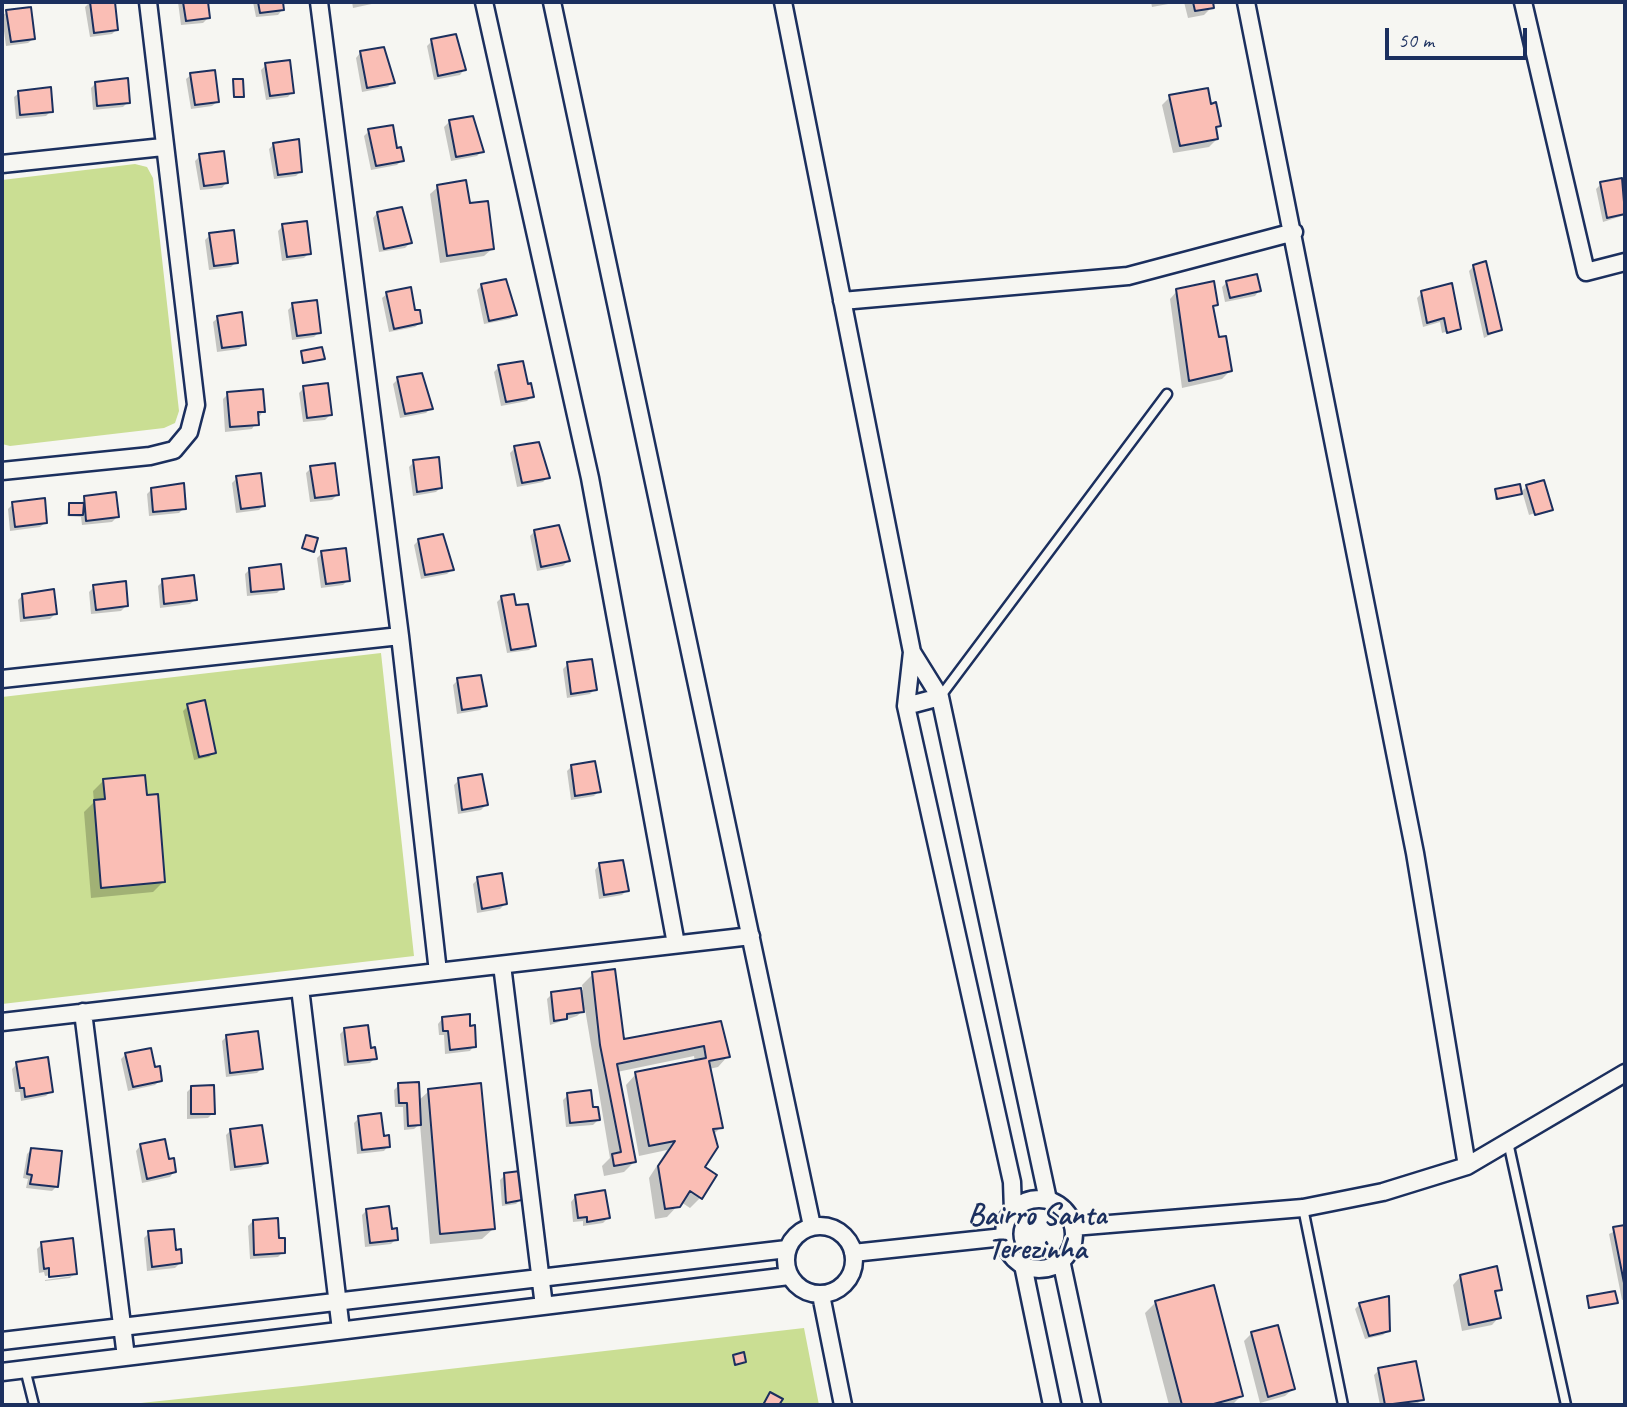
<!DOCTYPE html>
<style>
body{margin:0}
#map{position:relative;width:1627px;height:1407px;overflow:hidden;background:#f6f6f2;font-family:Caveat,sans-serif}
canvas{display:block}
.frame{position:absolute;inset:0;border:4px solid #1b2f5e;pointer-events:none}
.scale{position:absolute;left:1385px;top:28px;width:142px;height:32px;box-sizing:border-box;border:4px solid #1b2f5e;border-top:0;padding-left:9px;font-size:21px;line-height:24px;white-space:nowrap;color:#1b2f5e;-webkit-text-stroke:5px #f6f6f2;paint-order:stroke}
</style>
<div id="map">
<canvas width="1627" height="1407"></canvas>
<div class="frame"></div>
<div class="scale">50 m</div>
</div>
<script>
const ctx = document.querySelector('canvas').getContext('2d');
ctx.lineJoin = 'round';
function paint(path, color) { ctx.fillStyle = color; ctx.fill(path, 'evenodd'); }
const toPath = rows => new Path2D(rows.map(r => 'M' + r).join(''));
function trace(path, color, width, dash) { ctx.strokeStyle = color; ctx.lineWidth = width; ctx.lineCap = dash ? 'butt' : 'round'; ctx.setLineDash(dash || []); ctx.stroke(path); }
function drawText(font, color, halo, rows, align = 'center') {
  ctx.font = font + ' Caveat,sans-serif'; ctx.lineWidth = 5; ctx.setLineDash([]); ctx.textBaseline = 'middle'; ctx.strokeStyle = halo; ctx.fillStyle = color; for (const [text, x, y, turn = 0] of rows) {
    ctx.save(); ctx.translate(x, y); ctx.rotate((+turn || 0) * Math.PI / 180); ctx.textAlign = isNaN(turn) ? turn : align; if (halo) ctx.strokeText(text, 0, 0); ctx.fillText(text, 0, 0); ctx.restore();
  }
}
paint(toPath([
 [135,164,147,167,153,178,179,411,175,423,164,428,10,446,2,444,2,180],
 [381,653,414,956,2,1004,2,697],
 [804,1328,819,1405,122,1405,302,1386]
]), '#cade93');
paint(toPath([
 [90,2,113,2,117,29,112,34,90,37,85,7],
 [178,2,206,2,208,18,203,23,181,25],
 [253,2,281,2,282,10,278,15,256,17],
 [352,2,381,2,353,8],
 [1151,2,1179,2,1152,7],
 [1184,2,1211,2,1212,7,1204,15,1188,18],
 [7,12,33,39,28,43,6,46,2,16],
 [432,41,464,70,460,75,434,80,427,46],
 [360,53,393,82,388,87,362,92,356,58],
 [266,65,292,92,288,97,266,100,261,70],
 [191,75,217,102,212,106,191,109,186,79],
 [234,81,243,96,241,98,233,98],
 [96,83,128,102,123,107,93,110,91,88],
 [19,93,51,111,46,116,16,119,14,97],
 [1170,97,1210,106,1219,125,1215,130,1217,139,1209,147,1173,153,1162,105],
 [449,122,482,151,477,156,451,161,444,127],
 [369,131,396,150,402,160,397,165,371,170,364,136],
 [274,144,301,171,296,176,274,179,269,149],
 [200,156,226,183,222,188,200,190,195,161],
 [1621,180,1625,215,1603,222,1596,189,1601,184],
 [438,187,468,205,492,249,484,256,440,263,430,194],
 [377,213,410,243,405,248,379,252,373,218],
 [283,226,309,253,304,258,282,261,278,231],
 [210,235,236,262,231,267,209,270,205,240],
 [1474,266,1500,330,1484,338,1469,271],
 [1227,282,1259,291,1255,296,1225,302,1222,287],
 [482,285,515,315,510,319,484,324,477,290],
 [1177,291,1216,304,1212,309,1217,339,1230,371,1222,379,1182,388,1170,299],
 [1422,293,1459,328,1456,331,1456,329,1442,333,1440,322,1423,327,1417,298],
 [387,294,414,312,420,323,415,327,389,332,382,298],
 [293,305,319,332,314,337,292,340,288,310],
 [218,318,244,345,239,349,217,352,213,322],
 [302,352,323,359,302,364],
 [499,367,526,386,532,396,527,401,501,406,494,372],
 [398,379,431,408,426,413,400,418,393,384],
 [304,388,330,415,325,420,303,422,299,393],
 [228,394,263,411,252,429,225,432,223,399],
 [515,448,548,477,543,482,517,487,510,453],
 [414,462,441,487,436,492,413,496,409,467],
 [311,468,337,495,332,500,310,502,306,473],
 [237,478,264,505,259,510,236,513,232,483],
 [1527,486,1551,509,1547,513,1547,509,1529,515,1522,491,1518,495,1495,500,1496,491,1520,493],
 [152,489,184,508,179,513,149,516,147,494],
 [85,498,117,517,112,522,82,525,81,517,67,516,68,507,80,505],
 [13,504,45,523,40,527,10,531,8,509],
 [535,531,568,561,563,566,537,571,530,536],
 [419,540,452,570,447,574,421,579,414,545],
 [322,553,348,580,343,585,321,588,317,558],
 [250,569,282,588,277,593,247,596,245,574],
 [163,581,195,600,190,604,160,608,158,586],
 [94,587,126,606,121,611,91,614,89,592],
 [23,595,55,614,50,619,20,622,18,600],
 [502,597,514,607,534,646,529,650,507,653,497,602],
 [568,664,595,689,590,694,567,698,563,669],
 [458,680,485,705,480,710,457,714,453,685],
 [188,706,214,752,209,757,194,760,183,711],
 [572,766,599,791,594,796,571,800,567,771],
 [104,780,163,882,153,892,91,898,84,812,94,802,93,791],
 [459,780,486,805,481,810,458,814,454,785],
 [599,865,627,890,622,895,599,899,595,870],
 [478,879,505,904,500,909,477,913,473,884],
 [593,974,623,1041,720,1023,728,1056,718,1067,709,1069,721,1127,713,1135,703,1168,700,1198,690,1208,681,1202,667,1217,655,1219,649,1178,667,1150,639,1156,626,1085,636,1074,695,1062,694,1056,617,1072,634,1162,624,1172,604,1176,602,1166,610,1158,585,1009,577,1016,550,1025,547,999,552,994,583,990,582,985],
 [442,1019,469,1028,474,1046,470,1051,445,1054,444,1035,439,1035,438,1024],
 [345,1029,369,1050,375,1058,370,1063,344,1066,340,1034],
 [227,1036,262,1068,257,1073,226,1077,222,1041],
 [126,1054,153,1069,160,1080,155,1085,128,1091,121,1059],
 [17,1064,51,1091,46,1096,21,1101,20,1092,15,1092,12,1069],
 [399,1085,418,1101,429,1091,493,1229,482,1239,430,1244,420,1124,414,1129,404,1130,403,1107,395,1107,394,1090],
 [192,1087,213,1113,208,1118,187,1119,187,1092],
 [568,1095,591,1109,598,1120,593,1125,566,1127,563,1100],
 [359,1118,383,1138,388,1146,384,1151,357,1154,354,1123],
 [231,1130,266,1163,261,1167,230,1171,226,1135],
 [140,1146,167,1161,174,1172,170,1177,142,1183,136,1151],
 [32,1149,57,1186,52,1191,26,1188,28,1179,23,1178,27,1154],
 [505,1175,521,1199,516,1204,502,1206,500,1180],
 [575,1197,608,1218,603,1223,583,1226,583,1221,573,1222,571,1202],
 [366,1211,390,1231,396,1239,391,1244,365,1247,362,1215],
 [253,1221,278,1240,283,1252,278,1257,250,1259,248,1226],
 [1625,1226,1625,1299,1622,1300,1609,1234],
 [149,1233,174,1252,180,1263,175,1268,147,1271,144,1238],
 [42,1244,75,1273,72,1276,72,1272,45,1276,44,1272,39,1273,37,1249],
 [72,1276,70,1278,45,1281,45,1280],
 [1460,1277,1500,1289,1494,1295,1499,1317,1492,1325,1462,1331,1453,1285],
 [1588,1297,1616,1303,1588,1309],
 [1387,1299,1388,1330,1383,1335,1365,1339,1355,1309,1360,1304],
 [1156,1302,1241,1396,1232,1405,1169,1405,1145,1313],
 [1252,1333,1293,1389,1285,1396,1260,1403,1244,1341],
 [1379,1370,1422,1400,1415,1405,1380,1405,1374,1375]
]), '#0003');
const building = toPath([
 [90,2,115,2,118,30,94,33,90,2],
 [183,2,208,2,210,18,186,21,183,2],
 [258,2,283,2,284,10,260,13,258,2],
 [1193,2,1213,2,1214,8,1195,11,1193,2],
 [31,7,35,39,11,42,6,10,31,7],
 [456,34,466,70,438,76,431,39,456,34],
 [384,47,395,83,367,88,360,51,384,47],
 [290,60,294,93,270,96,265,63,290,60],
 [215,70,219,102,195,105,190,73,215,70],
 [128,78,130,103,97,106,95,82,128,78],
 [233,79,243,79,244,97,234,97,233,79],
 [51,87,53,112,20,115,18,91,51,87],
 [1208,88,1211,104,1216,102,1221,126,1216,127,1218,139,1180,146,1169,95,1208,88],
 [473,116,484,152,456,157,449,120,473,116],
 [393,125,397,148,401,147,404,161,376,166,368,129,393,125],
 [299,139,302,172,278,175,273,143,299,139],
 [224,151,228,183,204,186,199,154,224,151],
 [1622,178,1625,214,1607,218,1600,182,1622,178],
 [466,180,470,203,488,201,494,249,447,256,437,185,466,180],
 [402,207,412,243,384,249,377,212,402,207],
 [307,221,311,254,287,257,282,224,307,221],
 [234,230,238,263,214,266,209,233,234,230],
 [1486,261,1502,330,1488,334,1473,265,1486,261],
 [1257,274,1261,291,1230,298,1226,281,1257,274],
 [506,279,517,315,489,321,481,284,506,279],
 [1214,281,1218,305,1213,306,1219,337,1226,336,1232,371,1189,381,1176,289,1214,281],
 [1452,283,1461,329,1447,333,1444,318,1427,323,1421,291,1452,283],
 [411,287,415,310,420,310,422,323,394,329,386,292,411,287],
 [317,300,321,333,297,336,292,303,317,300],
 [242,312,246,345,222,348,217,316,242,312],
 [322,347,325,359,303,363,301,351,322,347],
 [523,361,528,384,531,383,534,397,506,402,498,365,523,361],
 [422,373,433,409,405,414,397,377,422,373],
 [328,383,332,415,307,418,303,386,328,383],
 [263,389,265,412,258,412,259,425,230,427,227,392,263,389],
 [539,442,550,478,522,483,514,446,539,442],
 [439,457,442,488,417,492,413,460,439,457],
 [335,463,339,495,315,498,310,466,335,463],
 [261,473,265,506,241,509,236,476,261,473],
 [1544,480,1553,510,1535,515,1526,485,1544,480],
 [184,483,186,509,153,512,151,488,184,483],
 [1520,484,1522,494,1497,499,1495,489,1520,484],
 [116,492,119,517,86,521,84,496,116,492],
 [45,498,47,523,15,527,12,502,45,498],
 [69,503,84,503,83,515,69,515,69,503],
 [559,525,570,561,541,567,534,530,559,525],
 [443,534,454,570,425,575,418,539,443,534],
 [306,535,318,538,314,552,302,548,306,535],
 [346,548,350,581,326,584,321,551,346,548],
 [281,564,284,589,251,592,249,568,281,564],
 [194,575,197,600,164,604,162,579,194,575],
 [126,581,128,606,96,610,93,585,126,581],
 [54,589,57,614,24,618,22,594,54,589],
 [514,594,516,605,528,604,536,646,511,650,501,596,514,594],
 [592,659,597,690,571,694,567,662,592,659],
 [481,675,487,706,462,710,457,678,481,675],
 [205,700,216,753,199,757,187,704,205,700],
 [595,761,601,792,575,796,571,765,595,761],
 [482,774,488,805,462,810,458,778,482,774],
 [145,775,147,795,158,794,165,882,101,888,94,800,105,799,103,779,145,775],
 [623,860,629,891,604,895,599,863,623,860],
 [502,873,507,904,482,909,477,877,502,873],
 [615,969,624,1039,721,1021,730,1057,709,1061,723,1128,713,1129,718,1147,705,1167,717,1175,702,1199,690,1191,680,1207,665,1209,658,1166,675,1141,649,1146,635,1072,706,1058,704,1046,617,1064,636,1162,614,1166,612,1154,621,1152,600,1045,592,972,615,969],
 [581,988,584,1012,567,1014,567,1019,554,1021,551,992,581,988],
 [470,1014,470,1026,475,1025,476,1047,450,1050,448,1031,443,1031,442,1017,470,1014],
 [368,1025,371,1048,375,1047,377,1059,348,1062,344,1028,368,1025],
 [258,1031,263,1069,230,1073,226,1035,258,1031],
 [151,1048,155,1067,160,1066,162,1081,133,1087,125,1053,151,1048],
 [48,1057,53,1092,25,1097,24,1088,20,1088,16,1062,48,1057],
 [419,1082,421,1125,408,1126,407,1103,399,1103,398,1083,419,1082],
 [481,1083,495,1229,440,1234,428,1089,481,1083],
 [214,1085,215,1114,191,1114,191,1086,214,1085],
 [591,1090,593,1107,598,1107,600,1120,570,1123,567,1093,591,1090],
 [381,1113,384,1136,389,1135,390,1147,362,1150,358,1116,381,1113],
 [262,1125,268,1163,235,1167,230,1129,262,1125],
 [165,1139,169,1159,174,1158,176,1172,147,1179,140,1144,165,1139],
 [31,1148,62,1151,58,1187,30,1184,32,1175,27,1174,31,1148],
 [520,1171,522,1200,506,1203,504,1173,520,1171],
 [605,1190,610,1218,587,1222,587,1217,578,1218,575,1195,605,1190],
 [389,1206,392,1229,397,1228,398,1240,370,1243,366,1209,389,1206],
 [278,1218,279,1238,285,1238,285,1253,254,1255,253,1220,278,1218],
 [1625,1225,1625,1288,1613,1227,1625,1225],
 [174,1229,176,1250,181,1249,182,1263,152,1267,148,1231,174,1229],
 [73,1238,77,1274,49,1277,49,1268,44,1269,41,1242,73,1238],
 [1497,1266,1502,1290,1495,1291,1501,1318,1469,1325,1460,1275,1497,1266],
 [1214,1285,1243,1396,1210,1405,1182,1405,1155,1301,1214,1285],
 [1615,1291,1618,1303,1589,1308,1587,1296,1615,1291],
 [1389,1296,1390,1331,1369,1336,1359,1303,1389,1296],
 [1278,1325,1295,1389,1268,1397,1251,1332,1278,1325],
 [744,1352,746,1362,735,1365,733,1355,744,1352],
 [1416,1361,1424,1400,1385,1405,1378,1368,1416,1361],
 [770,1392,783,1399,779,1405,763,1405,770,1392]
]);
paint(building, '#fabeb5');
trace(building, '#1b2f5e', 2);
const service = toPath([
 [940,697,1167,394],
 [1508,1142,1566,1405],
 [1303,1208,1343,1405],
 [25,1369,34,1405]
]);
const minor = toPath([
 [319,2,400,636,438,972],
 [484,2,590,478,676,944],
 [552,2,812,1226],
 [783,2,912,652,906,706,1012,1182,1013,1211],
 [1246,2,1415,853,1467,1166],
 [1523,2,1586,272,1625,262],
 [2,164,163,147],
 [842,301,1128,276,1294,232],
 [2,471,150,456,174,450,189,432,196,405,148,2],
 [912,652,940,697,1048,1200],
 [2,679,400,636],
 [906,706,940,697],
 [502,965,544,1306],
 [300,988,341,1330],
 [83,1012,126,1357],
 [2,1022,751,936],
 '1004 1234a35 35 0 1 1 70 0a35 35 0 1 1-70 0Z',
 '786 1260a34 34 0 1 1 68 0a34 34 0 1 1-68 0Z',
 [1073,1227,1303,1208,1383,1192,1467,1166,1625,1073],
 [853,1253,1004,1237],
 [1061,1260,1092,1405],
 [1023,1265,1052,1405],
 [821,1295,843,1405],
 [2,1341,787,1249],
 [2,1372,789,1276]
]);
trace(service, '#1b2f5e', 13);
trace(minor, '#1b2f5e', 21);
trace(service, '#f6f6f2', 8);
trace(minor, '#f6f6f2', 16);
drawText('bold 30px', '#1b2f5e', '#f6f6f2', [
 ["Bairro Santa",1037,1216],
 ["Terezinha",1037,1250]
]);
</script>
